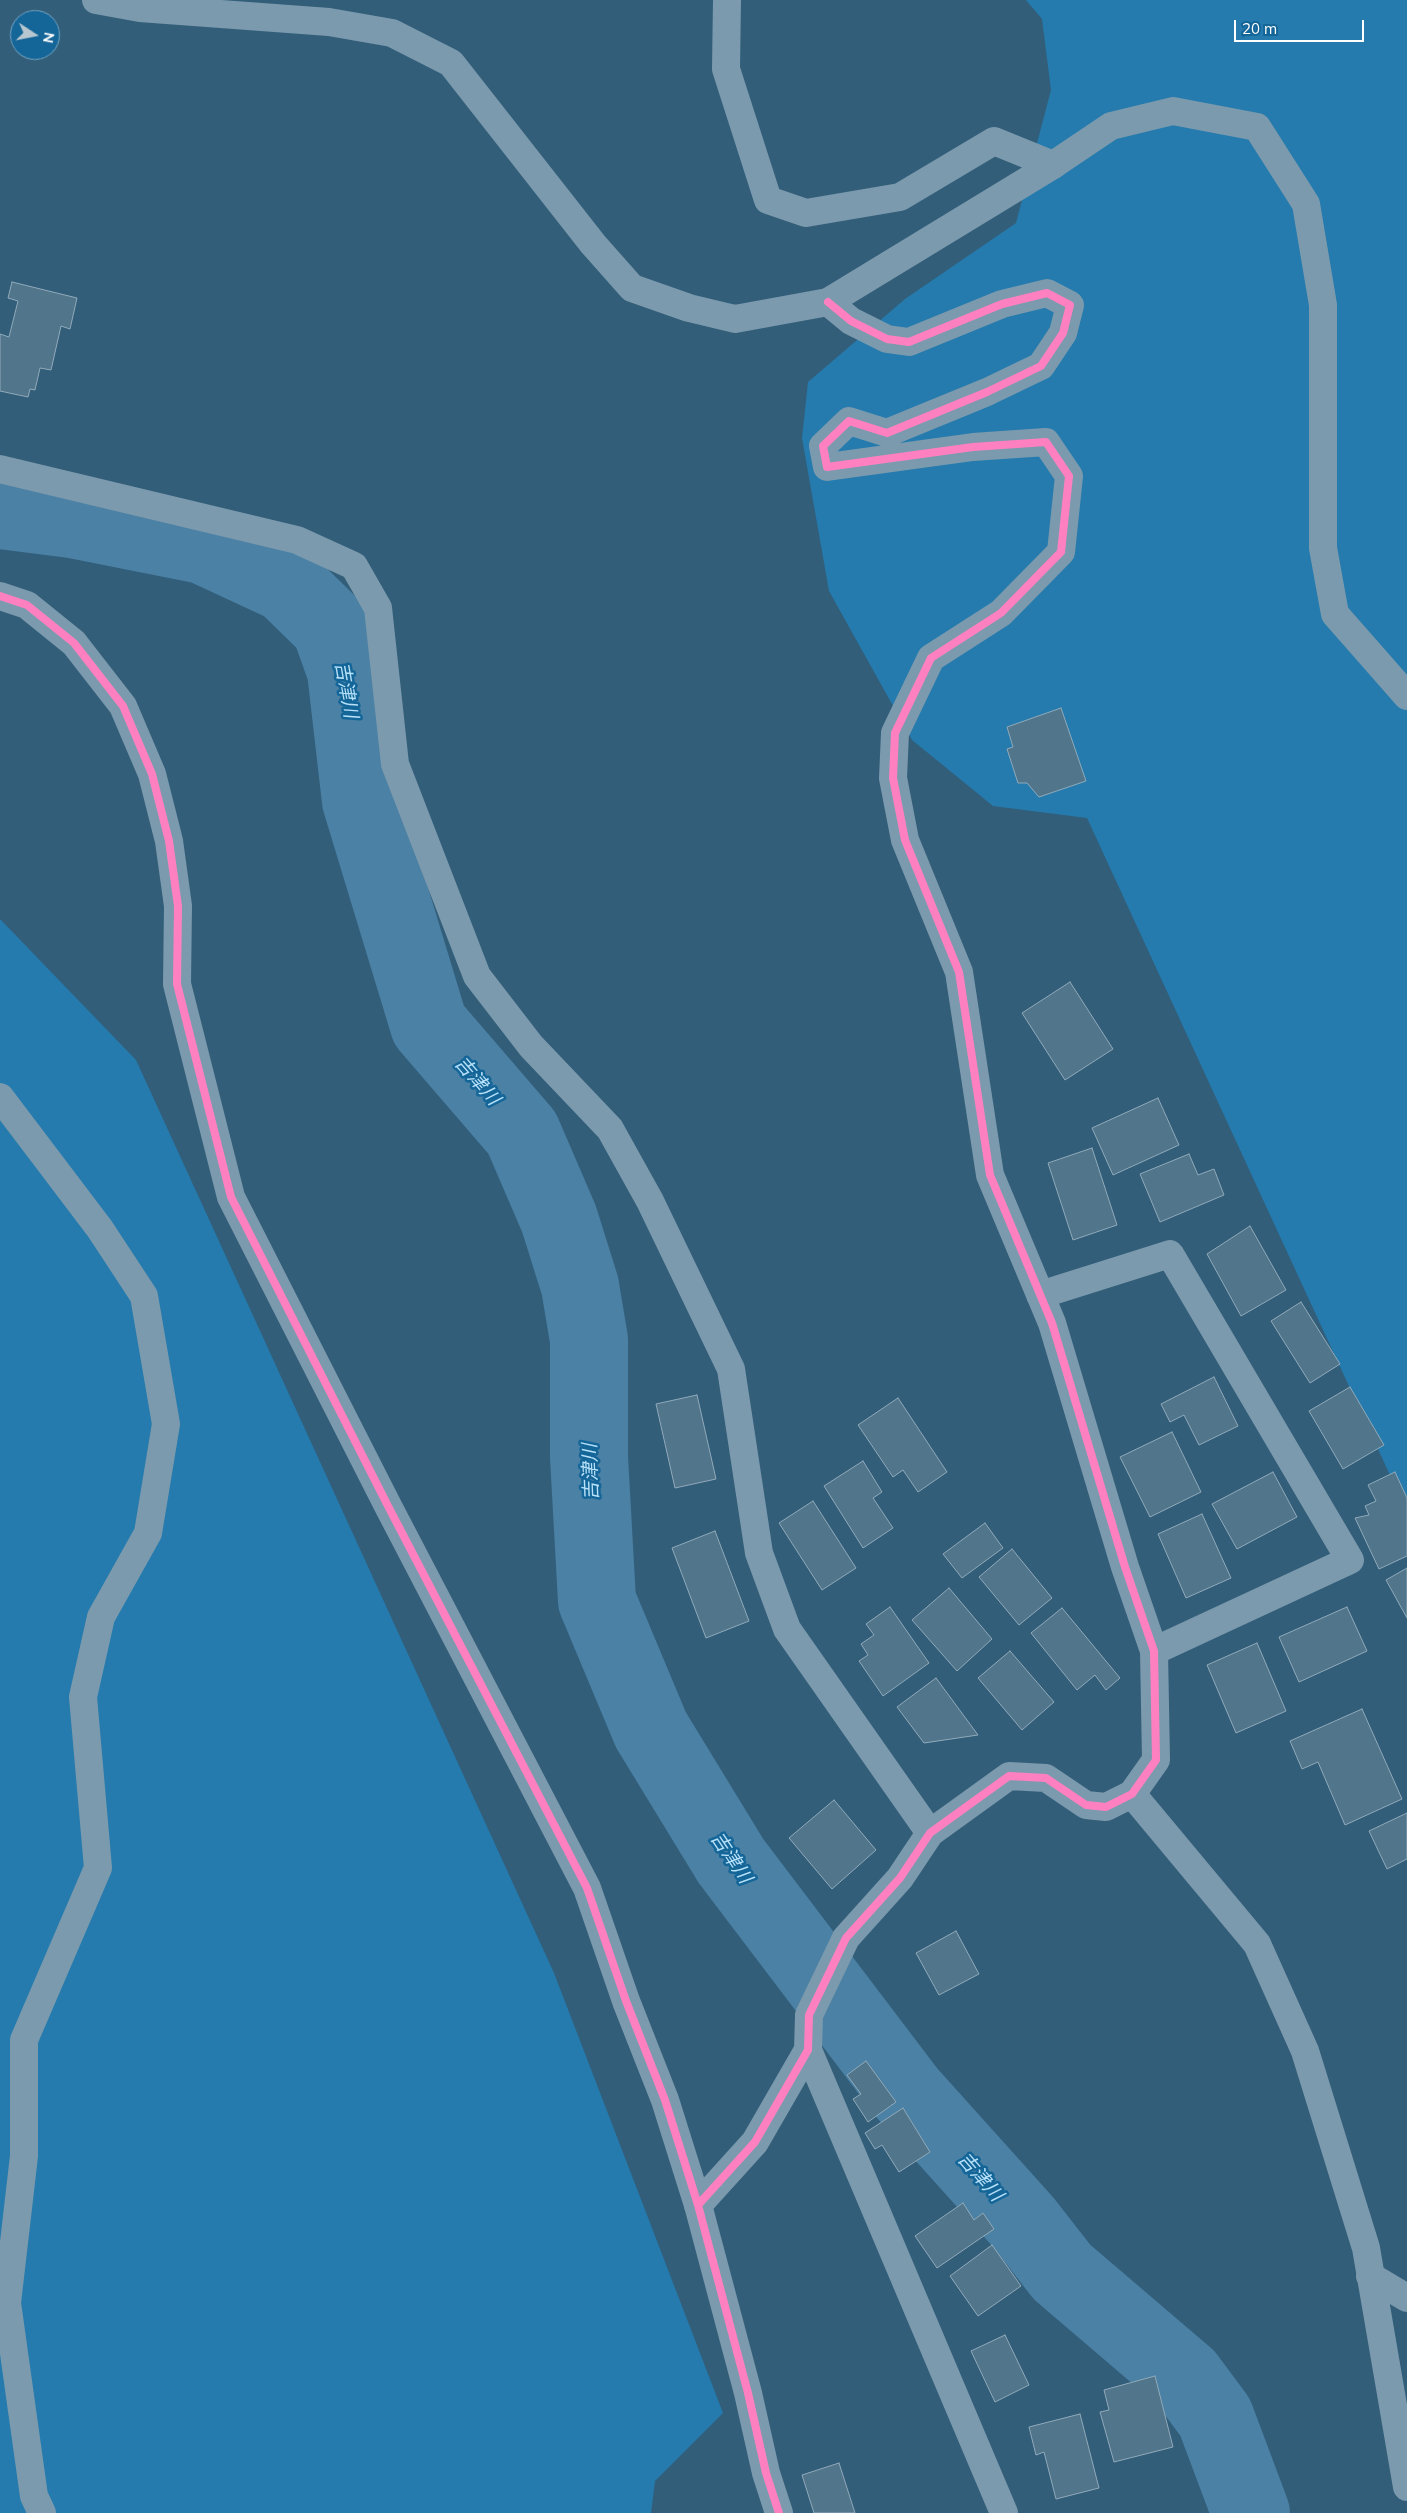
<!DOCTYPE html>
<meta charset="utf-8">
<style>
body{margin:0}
#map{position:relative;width:1407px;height:2513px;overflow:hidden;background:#325e7a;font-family:Mulish,sans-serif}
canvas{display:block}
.north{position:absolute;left:10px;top:10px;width:50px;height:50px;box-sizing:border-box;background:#146598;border:1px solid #72a3c1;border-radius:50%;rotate:101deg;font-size:14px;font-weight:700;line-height:20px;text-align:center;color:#fff}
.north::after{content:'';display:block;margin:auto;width:18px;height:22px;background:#b7c7d0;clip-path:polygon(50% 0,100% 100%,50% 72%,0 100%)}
.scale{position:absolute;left:1234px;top:20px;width:130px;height:22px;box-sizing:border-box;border:2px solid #fff;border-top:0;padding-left:6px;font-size:15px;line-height:18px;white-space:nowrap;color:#fff;-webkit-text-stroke:4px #146598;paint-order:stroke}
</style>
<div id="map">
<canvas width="1407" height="2513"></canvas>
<div class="north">N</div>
<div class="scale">20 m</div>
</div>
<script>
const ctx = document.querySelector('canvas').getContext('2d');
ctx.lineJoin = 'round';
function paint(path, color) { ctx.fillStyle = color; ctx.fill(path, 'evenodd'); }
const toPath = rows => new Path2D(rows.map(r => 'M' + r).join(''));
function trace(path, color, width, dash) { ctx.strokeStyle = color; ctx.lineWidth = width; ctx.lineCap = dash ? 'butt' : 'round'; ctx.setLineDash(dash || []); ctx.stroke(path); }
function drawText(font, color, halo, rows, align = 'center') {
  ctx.font = font + ' Mulish,"Noto Sans JP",sans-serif'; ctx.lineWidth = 5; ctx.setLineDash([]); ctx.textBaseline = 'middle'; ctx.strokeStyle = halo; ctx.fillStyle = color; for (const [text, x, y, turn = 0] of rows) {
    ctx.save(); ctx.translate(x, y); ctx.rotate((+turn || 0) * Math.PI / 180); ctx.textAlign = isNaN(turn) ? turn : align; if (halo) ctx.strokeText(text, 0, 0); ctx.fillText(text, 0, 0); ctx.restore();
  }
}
paint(toPath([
 [1026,0,1407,0,1407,1512,1087,818,993,806,912,740,829,591,802,438,808,382,905,299,1016,223,1051,90,1042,19],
 [0,919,136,1060,554,1973,723,2413,655,2481,651,2513,0,2513]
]), '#257bad');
trace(toPath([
 [0,510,72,519,203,545,287,584,330,626,346,671,361,801,429,1025,522,1133,559,1219,580,1286,589,1340,589,1457,597,1601,651,1730,731,1861,907,2093,1023,2222,1062,2272,1186,2378,1215,2417,1251,2513]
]), '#4b81a4', 78);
const building = toPath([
 [12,282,77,298,70,329,61,326,51,370,40,368,35,390,30,389,28,397,0,391,0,334,9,337,18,301,8,298,12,282],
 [1061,708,1086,781,1039,797,1027,783,1018,783,1007,749,1013,747,1007,727,1061,708],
 [1070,982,1113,1049,1065,1080,1022,1013,1070,982],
 [1158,1098,1179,1145,1113,1175,1092,1128,1158,1098],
 [1092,1148,1117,1225,1073,1240,1048,1163,1092,1148],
 [1189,1154,1198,1175,1214,1169,1224,1195,1160,1222,1140,1174,1189,1154],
 [1250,1226,1286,1290,1241,1316,1207,1254,1250,1226],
 [1301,1302,1340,1364,1310,1383,1271,1321,1301,1302],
 [1214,1377,1238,1426,1199,1445,1184,1415,1170,1422,1161,1404,1214,1377],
 [1350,1387,1384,1445,1343,1469,1309,1411,1350,1387],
 [697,1395,716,1479,675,1488,656,1404,697,1395],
 [898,1398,947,1472,918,1492,903,1470,893,1477,858,1425,898,1398],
 [1172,1432,1201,1492,1150,1517,1120,1457,1172,1432],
 [863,1461,882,1492,873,1498,893,1528,863,1548,824,1486,863,1461],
 [1273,1472,1297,1517,1237,1549,1212,1504,1273,1472],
 [1395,1472,1407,1498,1407,1556,1379,1569,1355,1518,1369,1515,1365,1506,1376,1501,1368,1485,1395,1472],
 [813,1501,856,1568,822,1590,779,1523,813,1501],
 [1202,1514,1231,1578,1186,1598,1158,1534,1202,1514],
 [985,1523,1003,1548,962,1578,943,1554,985,1523],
 [715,1531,749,1621,706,1638,672,1548,715,1531],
 [1012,1549,1052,1598,1019,1625,979,1577,1012,1549],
 [1407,1568,1407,1618,1386,1580,1407,1568],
 [949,1588,992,1639,957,1671,912,1620,949,1588],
 [890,1607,929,1663,883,1696,859,1661,868,1655,861,1644,874,1635,866,1624,890,1607],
 [1347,1607,1367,1651,1299,1682,1279,1637,1347,1607],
 [1062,1608,1120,1678,1106,1690,1095,1675,1077,1690,1031,1633,1062,1608],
 [1257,1643,1286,1711,1236,1733,1207,1665,1257,1643],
 [1010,1651,1054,1702,1022,1730,978,1678,1010,1651],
 [936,1678,978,1735,924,1743,897,1707,936,1678],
 [1362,1709,1402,1799,1345,1825,1318,1762,1302,1769,1290,1741,1362,1709],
 [834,1800,876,1850,832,1889,789,1838,834,1800],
 [1407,1813,1407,1859,1387,1869,1369,1831,1407,1813],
 [956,1931,979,1974,939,1995,916,1953,956,1931],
 [866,2061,896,2102,868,2122,853,2099,861,2094,847,2075,866,2061],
 [903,2108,930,2152,899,2172,882,2145,875,2149,865,2133,903,2108],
 [963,2203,974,2220,983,2213,994,2229,937,2268,915,2236,963,2203],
 [992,2245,1021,2286,978,2316,950,2276,992,2245],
 [1005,2335,1029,2385,995,2402,971,2351,1005,2335],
 [1155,2376,1173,2447,1114,2462,1100,2412,1109,2410,1104,2390,1155,2376],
 [1080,2414,1099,2488,1056,2499,1044,2452,1036,2455,1029,2427,1080,2414],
 [839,2463,855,2513,814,2513,802,2475,839,2463]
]);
paint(building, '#51758a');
trace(building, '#91aaba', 1);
trace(toPath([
 [727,0,726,69,768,200,806,213,900,197,994,141,1053,165],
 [0,469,297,540,354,566,378,608,395,764,477,976,531,1046,610,1129,650,1201,731,1369,759,1553,787,1629,930,1833],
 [0,1097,100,1229,144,1296,166,1424,148,1533,101,1617,83,1697,98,1868,24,2040,24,2156,7,2303,34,2496,42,2513],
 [1040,1295,1170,1254,1350,1560,1154,1651],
 [1132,1794,1257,1944,1305,2051,1366,2248,1407,2487],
 [808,2050,1004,2513],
 [698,2205,755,2142,808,2050,809,2015,846,1938,900,1878,930,1833,1009,1776,1046,1778,1086,1805,1106,1807,1132,1794,1156,1760,1154,1651,1125,1567,1052,1323,990,1175,959,972,905,840,893,778,895,733,931,658,1001,613,1061,552,1069,476,1046,442,973,447,827,467,823,446,849,421,887,433,987,392,1041,366,1063,333,1070,305,1047,293,1002,304,909,342,887,339,851,321,828,302],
 [1370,2276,1407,2298]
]), '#7c9aad', 28);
trace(toPath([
 [96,0,140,8,329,22,392,33,451,63,593,244,632,288,689,308,735,319,828,302,1053,165,1111,126,1173,111,1257,127,1306,204,1323,305,1323,548,1335,614,1407,696],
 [0,596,27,605,74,643,123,706,152,774,169,841,178,906,177,984,231,1197,388,1506,587,1888,626,2001,665,2100,698,2205,748,2393,766,2473,779,2513]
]), '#7c9aad', 28);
trace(toPath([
 [0,596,27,605,74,643,123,706,152,774,169,841,178,906,177,984,231,1197,388,1506,587,1888,626,2001,665,2100,698,2205,748,2393,766,2473,779,2513],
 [698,2205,755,2142,808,2050,809,2015,846,1938,900,1878,930,1833,1009,1776,1046,1778,1086,1805,1106,1807,1132,1794,1156,1760,1154,1651,1125,1567,1052,1323,990,1175,959,972,905,840,893,778,895,733,931,658,1001,613,1061,552,1069,476,1046,442,973,447,827,467,823,446,849,421,887,433,987,392,1041,366,1063,333,1070,305,1047,293,1002,304,909,342,887,339,851,321,828,302]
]), '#ff80c0', 8);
drawText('italic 19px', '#b7e1f9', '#146598', [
 ["吉津川",346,690,80],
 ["吉津川",477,1081,49],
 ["吉津川",591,1472,-92],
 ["吉津川",731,1858,56],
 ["吉津川",980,2177,49]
]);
</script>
